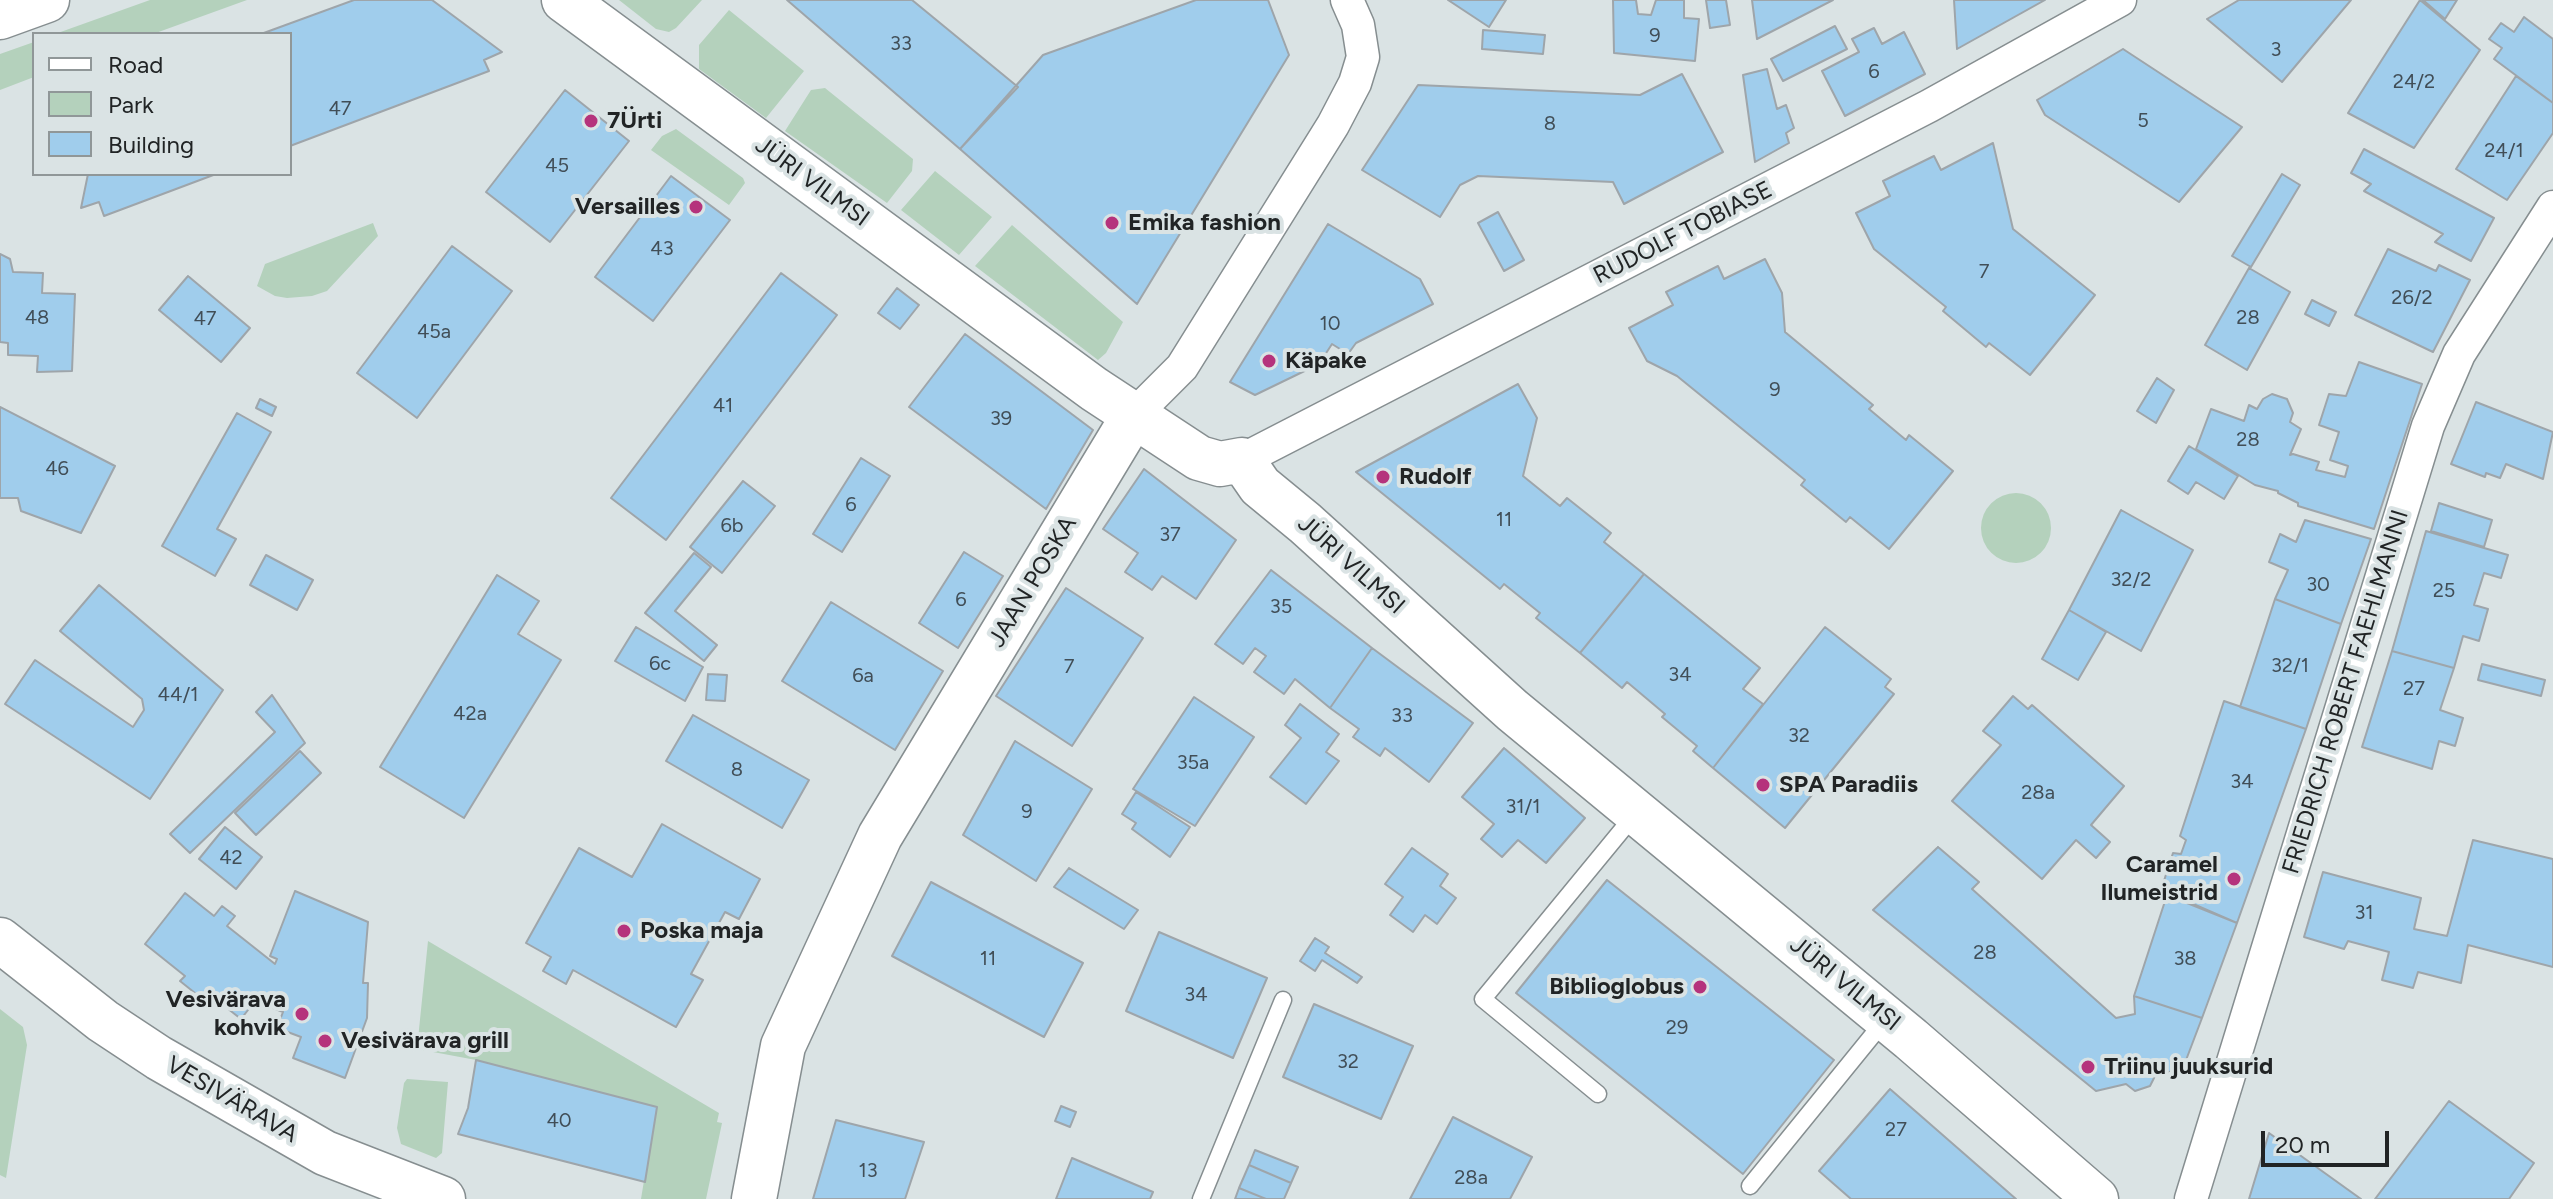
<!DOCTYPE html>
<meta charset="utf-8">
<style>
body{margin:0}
#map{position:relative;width:2553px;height:1199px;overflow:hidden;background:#dae3e4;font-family:Figtree,sans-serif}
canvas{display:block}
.legend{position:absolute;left:32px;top:32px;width:260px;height:144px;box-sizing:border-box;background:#dae3e4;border:2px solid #909798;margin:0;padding:10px 14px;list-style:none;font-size:24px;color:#212425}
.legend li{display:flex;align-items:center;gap:16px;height:40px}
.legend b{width:40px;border:2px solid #909798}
.scale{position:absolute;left:2261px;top:1131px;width:128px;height:36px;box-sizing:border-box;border:4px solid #212425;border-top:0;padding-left:10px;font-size:24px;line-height:28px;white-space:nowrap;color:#212425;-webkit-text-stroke:6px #dae3e4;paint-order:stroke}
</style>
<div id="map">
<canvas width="2553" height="1199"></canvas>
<ul class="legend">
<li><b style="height:10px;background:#fff"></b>Road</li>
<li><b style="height:22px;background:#b4d1bc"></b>Park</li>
<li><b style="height:22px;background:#a0cdec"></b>Building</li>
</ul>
<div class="scale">20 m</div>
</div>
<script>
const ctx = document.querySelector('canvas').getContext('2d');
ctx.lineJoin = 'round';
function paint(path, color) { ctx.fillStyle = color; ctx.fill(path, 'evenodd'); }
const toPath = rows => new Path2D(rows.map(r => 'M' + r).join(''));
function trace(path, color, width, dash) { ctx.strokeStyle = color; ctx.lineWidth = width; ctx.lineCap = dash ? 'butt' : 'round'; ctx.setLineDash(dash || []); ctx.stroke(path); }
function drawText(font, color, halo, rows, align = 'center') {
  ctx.font = font + ' Figtree,sans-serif'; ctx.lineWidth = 8; ctx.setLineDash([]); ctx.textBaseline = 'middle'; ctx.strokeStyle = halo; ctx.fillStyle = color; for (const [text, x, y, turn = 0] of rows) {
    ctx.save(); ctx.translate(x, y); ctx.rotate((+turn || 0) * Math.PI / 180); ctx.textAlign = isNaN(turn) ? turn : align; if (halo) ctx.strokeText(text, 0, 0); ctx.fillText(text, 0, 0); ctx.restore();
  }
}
paint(toPath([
 [150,0,247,0,153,34,55,34],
 [619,0,702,0,676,28,669,32,656,29],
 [729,10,804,71,766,118,699,69,699,45],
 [34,42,34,77,0,90,0,54],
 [825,88,913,159,912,171,887,203,785,131,811,90],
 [676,129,743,178,745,183,729,205,651,150,662,136],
 [935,171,992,217,959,255,901,210],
 [373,223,378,236,327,291,312,296,287,298,275,296,257,286,265,264],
 [1012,225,1123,322,1106,353,1098,360,975,266],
 '1981 528a35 35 0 1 1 70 0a35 35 0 1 1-70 0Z',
 [428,941,719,1113,717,1122,722,1123,706,1199,641,1199,656,1107,476,1060,417,1049],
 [0,1009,23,1027,27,1045,6,1178,0,1175],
 [407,1079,448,1082,442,1153,436,1158,401,1144,397,1128,404,1083]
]), '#b4d1bc');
const building = toPath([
 [354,0,432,0,502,52,484,60,489,71,290,146,290,34,261,34,354,0],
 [787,0,912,0,1018,87,960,149,787,0],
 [1196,0,1268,0,1289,55,1137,304,960,149,1043,55,1196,0],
 [1448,0,1506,0,1489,27,1448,0],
 [1613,0,1636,0,1638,14,1651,15,1656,0,1684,0,1684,18,1699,19,1695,61,1614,53,1613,0],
 [1706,0,1726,0,1730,25,1710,28,1706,0],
 [1752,0,1833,0,1757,39,1752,0],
 [1954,0,2045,0,1957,49,1954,0],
 [2239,0,2351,0,2282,82,2207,19,2239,0],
 [2420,0,2480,50,2414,148,2348,113,2420,0],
 [2423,0,2457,0,2445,19,2423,0],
 [2524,17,2553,39,2553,103,2494,59,2502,48,2489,39,2501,23,2514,32,2524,17],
 [1835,26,1847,49,1783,81,1771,59,1835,26],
 [1874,28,1882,44,1904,32,1925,74,1845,116,1822,71,1859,52,1852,39,1874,28],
 [1483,30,1545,35,1543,54,1482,49,1483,30],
 [2123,49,2242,127,2179,202,2045,115,2037,100,2123,49],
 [1767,69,1777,109,1786,105,1794,128,1786,133,1789,143,1755,162,1743,75,1767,69],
 [1682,74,1723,152,1624,204,1613,182,1478,176,1460,185,1440,217,1362,170,1418,85,1640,95,1682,74],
 [2516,76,2553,103,2553,133,2507,200,2456,169,2516,76],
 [565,90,629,141,550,242,486,192,565,90],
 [1993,143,2013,229,2095,295,2030,375,1989,343,1986,347,1943,311,1946,307,1874,249,1856,213,1890,196,1883,181,1934,156,1941,170,1993,143],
 [2364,149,2494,218,2471,261,2435,242,2443,234,2364,191,2371,184,2351,173,2364,149],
 [88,174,216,174,104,216,99,202,81,208,88,174],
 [2282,174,2300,185,2251,267,2232,256,2282,174],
 [671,176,730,220,653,321,595,277,671,176],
 [1498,212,1524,260,1504,271,1478,223,1498,212],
 [1328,224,1420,279,1433,304,1356,343,1348,354,1332,344,1319,364,1255,395,1230,382,1328,224],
 [452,246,512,291,417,418,357,373,452,246],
 [2388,249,2436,271,2439,265,2470,280,2433,352,2355,315,2388,249],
 [0,254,10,259,13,272,43,273,42,293,75,294,72,371,37,372,38,356,8,355,8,343,0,342,0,254],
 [1765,259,1782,293,1785,332,1873,405,1869,409,1906,440,1909,435,1953,471,1889,549,1850,517,1846,522,1801,485,1805,480,1677,376,1647,361,1629,328,1673,305,1666,292,1718,266,1724,279,1765,259],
 [2249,268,2290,292,2247,370,2205,345,2249,268],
 [781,273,837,315,666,540,611,498,781,273],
 [188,276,250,328,221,362,159,310,188,276],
 [897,288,919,305,900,329,878,313,897,288],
 [2312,300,2336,312,2329,326,2305,314,2312,300],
 [965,334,1093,430,1046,509,909,407,965,334],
 [2359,362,2422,384,2374,529,2298,506,2298,503,2278,493,2278,491,2255,485,2196,449,2211,409,2244,421,2249,405,2257,409,2263,399,2272,394,2287,399,2293,413,2290,422,2301,429,2290,455,2293,454,2319,462,2316,470,2345,477,2348,466,2330,460,2339,432,2319,425,2329,394,2346,396,2359,362],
 [2157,378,2174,390,2156,423,2137,411,2157,378],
 [1518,384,1537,418,1523,476,1560,506,1567,498,1611,533,1604,542,1644,574,1580,653,1536,618,1540,613,1504,584,1500,589,1356,472,1518,384],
 [260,399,276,407,272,416,256,408,260,399],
 [2476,402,2553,432,2543,479,2506,464,2500,478,2486,473,2485,477,2451,464,2476,402],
 [0,407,115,466,81,533,21,511,18,498,0,498,0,407],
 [237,413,271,432,217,529,236,539,215,576,162,546,237,413],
 [2189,446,2238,476,2224,499,2196,482,2188,494,2168,481,2189,446],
 [861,458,890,476,842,552,813,534,861,458],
 [1144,469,1236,540,1196,599,1162,576,1152,590,1125,572,1138,553,1103,529,1144,469],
 [743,481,775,506,722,573,690,547,743,481],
 [2439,503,2492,520,2484,547,2431,531,2439,503],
 [2121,510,2193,550,2141,651,2069,610,2121,510],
 [2305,520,2371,539,2341,624,2275,599,2288,570,2269,562,2280,534,2296,542,2305,520],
 [2426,531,2508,555,2501,578,2484,573,2474,605,2488,609,2479,641,2463,636,2454,668,2392,651,2426,531],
 [964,552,1003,576,958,648,919,623,964,552],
 [694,553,711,567,675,611,717,645,704,661,645,613,694,553],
 [266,555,313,580,297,610,250,585,266,555],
 [1271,570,1372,648,1330,708,1295,679,1284,694,1254,672,1266,656,1255,648,1243,664,1215,644,1271,570],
 [1644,574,1760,668,1743,689,1763,704,1713,768,1693,751,1697,746,1662,717,1665,714,1627,682,1622,688,1580,653,1644,574],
 [497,575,539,601,518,634,561,660,464,818,380,767,497,575],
 [99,585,223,690,150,799,5,704,35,660,133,727,144,710,142,699,60,631,99,585],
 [1066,588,1143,638,1072,746,996,696,1066,588],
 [2275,599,2341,624,2306,729,2240,707,2275,599],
 [831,602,943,671,895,750,782,681,831,602],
 [2069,610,2106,632,2078,680,2042,659,2069,610],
 [636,627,703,667,685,701,615,661,636,627],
 [1825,627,1891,679,1885,687,1894,694,1785,828,1713,768,1825,627],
 [1372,648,1473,723,1429,782,1385,748,1380,756,1353,737,1359,729,1330,708,1372,648],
 [2392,651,2454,668,2440,710,2463,718,2455,746,2439,741,2432,769,2362,747,2392,651],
 [2482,664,2545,680,2541,696,2478,680,2482,664],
 [708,674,727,675,725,701,706,700,708,674],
 [272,695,305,743,190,853,170,834,275,732,256,712,272,695],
 [2013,696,2028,709,2032,705,2124,786,2091,825,2110,842,2096,858,2076,840,2042,879,1952,801,2001,745,1983,731,2013,696],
 [1194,697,1254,737,1195,826,1133,789,1194,697],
 [2224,701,2306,729,2237,923,2161,890,2173,853,2181,854,2186,840,2180,836,2224,701],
 [1300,704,1339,734,1326,752,1339,761,1306,804,1270,777,1301,738,1285,725,1300,704],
 [693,715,809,780,782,828,666,761,693,715],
 [1015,741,1092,789,1036,881,963,835,1015,741],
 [1504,748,1585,818,1546,863,1518,840,1502,857,1481,839,1494,824,1462,797,1504,748],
 [300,751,321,773,256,835,235,813,300,751],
 [1136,792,1190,827,1170,857,1132,829,1136,823,1122,814,1136,792],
 [662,824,760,879,739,919,725,912,691,974,703,980,676,1027,573,970,566,984,543,971,551,957,526,943,579,848,632,877,662,824],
 [225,827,262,857,236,889,199,859,225,827],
 [2473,840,2553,859,2553,967,2468,945,2461,983,2418,972,2413,988,2382,980,2389,952,2348,941,2344,949,2304,937,2323,872,2421,898,2414,929,2447,936,2473,840],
 [1938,847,1979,882,1972,889,2116,1018,2135,1014,2134,996,2202,1018,2183,1068,2155,1076,2150,1086,2135,1091,2126,1084,2096,1091,1873,910,1938,847],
 [1412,848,1448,874,1440,886,1456,898,1437,924,1425,915,1413,932,1390,915,1403,897,1385,884,1412,848],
 [1069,868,1138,910,1124,929,1054,887,1069,868],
 [1607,880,1834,1060,1743,1174,1516,993,1607,880],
 [931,882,1083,963,1044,1037,892,956,931,882],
 [295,891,368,922,363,983,368,983,367,1018,345,1078,293,1058,301,1037,277,1028,283,1012,255,1001,241,1019,209,994,205,1001,180,981,185,976,145,944,185,893,214,916,222,906,235,916,227,926,275,964,277,959,270,956,295,891],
 [2167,895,2237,923,2202,1018,2134,996,2167,895],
 [1159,932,1267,978,1233,1058,1126,1011,1159,932],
 [1315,938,1329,947,1325,953,1362,977,1357,983,1322,960,1315,971,1300,961,1315,938],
 [1314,1004,1413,1046,1381,1119,1283,1077,1314,1004],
 [476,1060,657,1107,645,1182,458,1134,468,1108,476,1060],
 [1890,1089,2016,1199,1851,1199,1819,1171,1890,1089],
 [2449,1101,2534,1163,2509,1199,2375,1199,2449,1101],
 [1061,1106,1076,1112,1070,1127,1055,1121,1061,1106],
 [1453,1117,1532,1157,1510,1199,1410,1199,1453,1117],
 [836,1120,924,1142,905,1199,813,1199,836,1120],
 [2269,1133,2361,1199,2249,1199,2269,1133],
 [1255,1150,1298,1167,1291,1183,1249,1165,1255,1150],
 [1072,1158,1153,1192,1150,1199,1056,1199,1072,1158],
 [1249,1165,1291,1183,1284,1199,1266,1199,1239,1188,1249,1165],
 [1239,1188,1266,1199,1235,1199,1239,1188]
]);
paint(building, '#a0cdec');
trace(building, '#9ea5aa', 2);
const lane = toPath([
 [1598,1094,1483,999,1636,813],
 [1750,1186,1885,1020],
 [1201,1199,1283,1000]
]);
const street = toPath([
 [1134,415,1182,367,1333,125,1355,83,1363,57,1358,25,1347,0],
 [1242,460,1929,106,2120,0],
 [2191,1199,2428,426,2459,354,2553,207]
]);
const secondary = toPath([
 [564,0,1094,389,1199,458,1220,464,1242,460,1260,486,1305,523,1512,710,1911,1039,2096,1199],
 [0,17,47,0],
 [0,940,103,1021,159,1058,325,1153,443,1199],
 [754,1199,783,1046,880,836,1134,415]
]);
trace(lane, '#868e90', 19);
trace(street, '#868e90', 35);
trace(secondary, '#868e90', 47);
trace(lane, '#fff', 16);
trace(street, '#fff', 32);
trace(secondary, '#fff', 44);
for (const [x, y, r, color] of [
 [591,121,8,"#b5337c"],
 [696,207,8,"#b5337c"],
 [1112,223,8,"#b5337c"],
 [1269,361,8,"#b5337c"],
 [1383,477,8,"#b5337c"],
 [1763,785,8,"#b5337c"],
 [2234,879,8,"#b5337c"],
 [624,931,8,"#b5337c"],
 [1700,987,8,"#b5337c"],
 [302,1014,8,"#b5337c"],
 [325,1041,8,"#b5337c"],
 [2088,1067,8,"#b5337c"]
]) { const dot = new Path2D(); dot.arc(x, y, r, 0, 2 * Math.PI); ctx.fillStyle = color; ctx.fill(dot); trace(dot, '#dae3e4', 3); }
drawText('20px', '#414e57', null, [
 ["9",1655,36],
 ["33",901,44],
 ["3",2276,50],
 ["6",1874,72],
 ["24/2",2414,82],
 ["47",340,109],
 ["5",2143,121],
 ["8",1550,124],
 ["24/1",2504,151],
 ["45",557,166],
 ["43",662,249],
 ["7",1984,272],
 ["26/2",2412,298],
 ["48",37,318],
 ["28",2248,318],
 ["47",205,319],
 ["10",1330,324],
 ["45a",434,332],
 ["9",1775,390],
 ["41",723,406],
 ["39",1001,419],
 ["28",2248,440],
 ["46",57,469],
 ["6",851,505],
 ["11",1504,520],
 ["6b",732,526],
 ["37",1170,535],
 ["32/2",2131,580],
 ["30",2318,585],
 ["25",2444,591],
 ["6",961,600],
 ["35",1281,607],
 ["6c",660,664],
 ["32/1",2290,666],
 ["7",1069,667],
 ["34",1680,675],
 ["6a",863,676],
 ["27",2414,689],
 ["44/1",178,695],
 ["42a",470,714],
 ["33",1402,716],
 ["32",1799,736],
 ["35a",1193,763],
 ["8",737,770],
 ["34",2242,782],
 ["28a",2038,793],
 ["31/1",1523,807],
 ["9",1027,812],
 ["42",231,858],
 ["31",2364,913],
 ["28",1985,953],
 ["11",988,959],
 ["38",2185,959],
 ["34",1196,995],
 ["29",1677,1028],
 ["32",1348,1062],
 ["40",559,1121],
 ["27",1896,1130],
 ["13",868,1171],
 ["28a",1471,1178]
]);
drawText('bold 24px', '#212425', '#dae3e4', [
 ["7Ürti",607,121],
 ["Versailles",680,207,"right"],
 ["Emika fashion",1128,223],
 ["Käpake",1285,361],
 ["Rudolf",1399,477],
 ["SPA Paradiis",1779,785],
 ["Caramel",2218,865,"right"],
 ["Ilumeistrid",2218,893,"right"],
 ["Poska maja",640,931],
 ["Biblioglobus",1684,987,"right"],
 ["Vesivärava",286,1000,"right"],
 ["kohvik",286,1028,"right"],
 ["Vesivärava grill",341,1041],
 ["Triinu juuksurid",2104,1067]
], 'left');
drawText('24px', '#212425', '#dae3e4', [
 ["JÜRI VILMSI",812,182,36],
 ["RUDOLF TOBIASE",1683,233,-27],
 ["JÜRI VILMSI",1351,565,42],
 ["JAAN POSKA",1033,582,-59],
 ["FRIEDRICH ROBERT FAEHLMANNI",2346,692,-73],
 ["JÜRI VILMSI",1845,984,39],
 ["VESIVÄRAVA",232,1100,30]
]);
</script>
